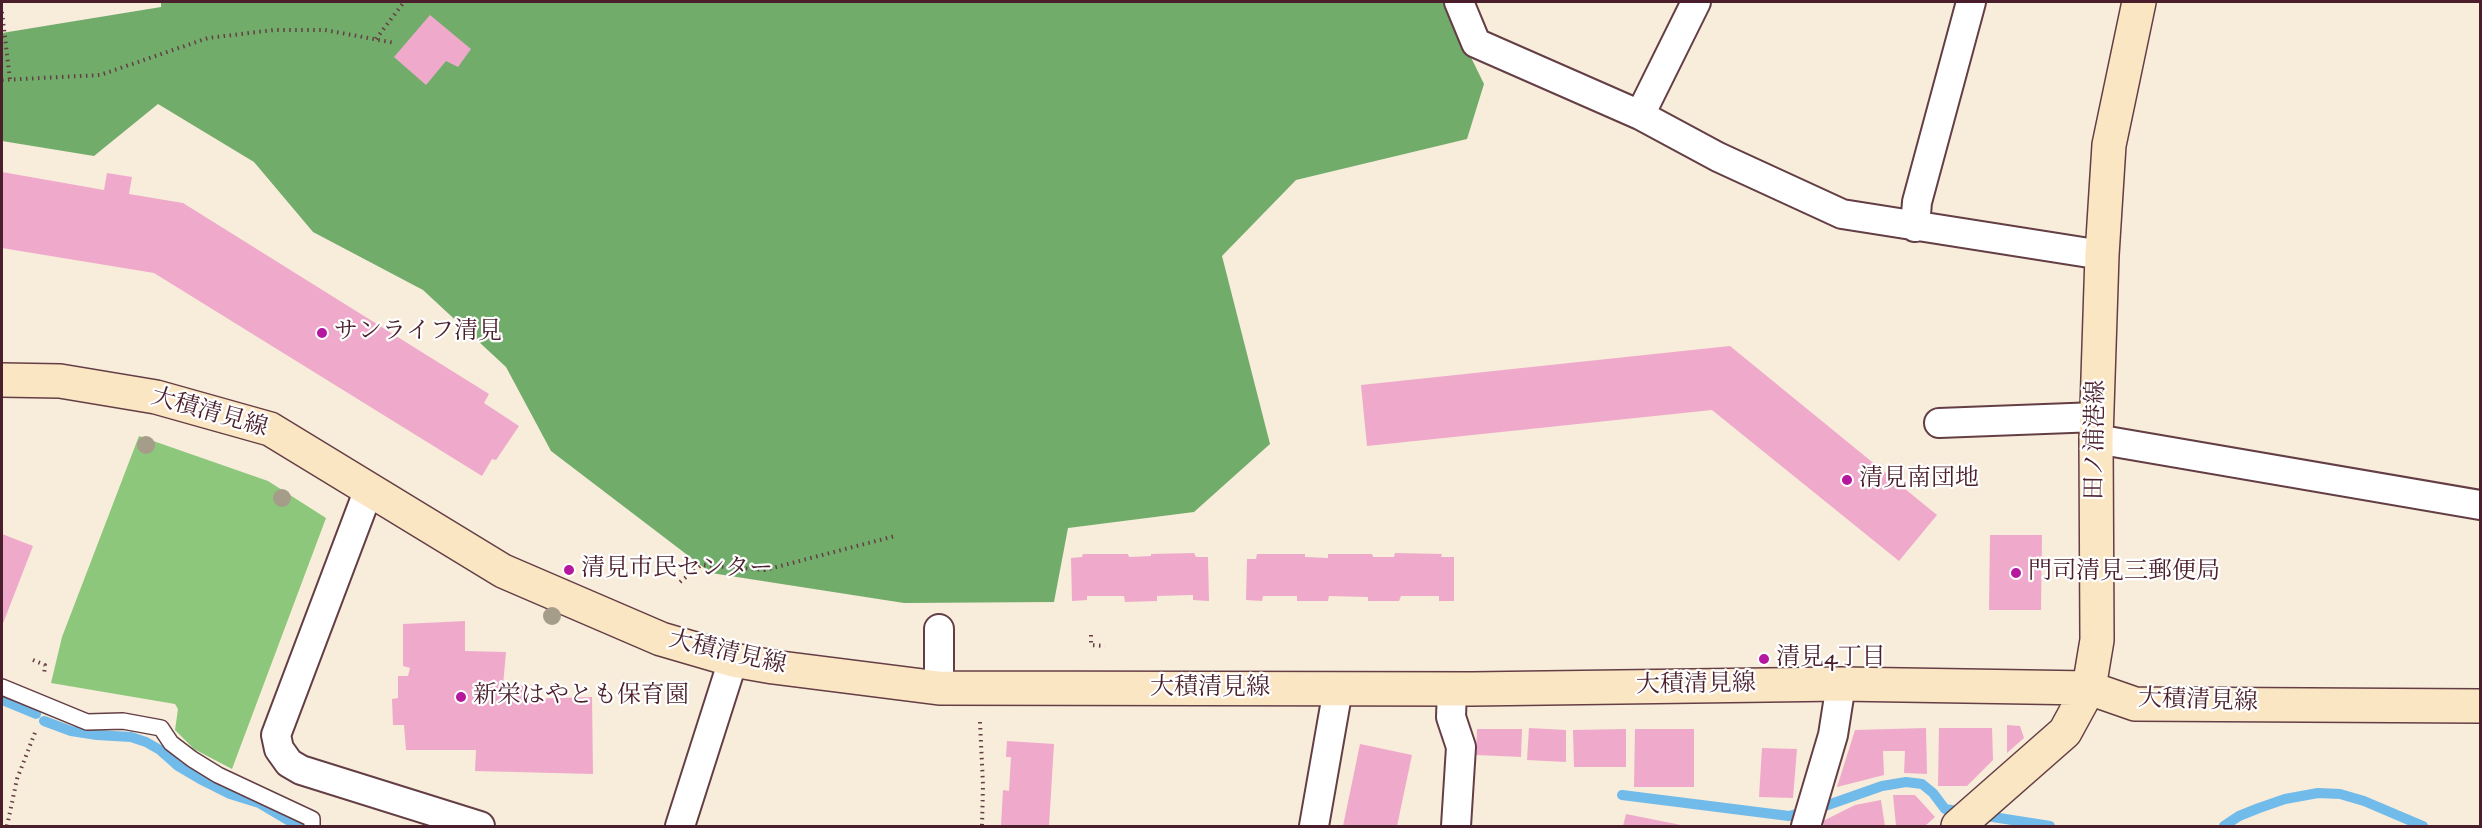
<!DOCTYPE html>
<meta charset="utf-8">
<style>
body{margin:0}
#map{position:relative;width:2482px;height:828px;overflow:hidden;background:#f8ecdb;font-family:"IM FELL DW Pica",serif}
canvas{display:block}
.frame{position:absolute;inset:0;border:3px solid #4a1f2b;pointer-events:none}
</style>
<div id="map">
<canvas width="2482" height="828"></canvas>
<div class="frame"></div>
</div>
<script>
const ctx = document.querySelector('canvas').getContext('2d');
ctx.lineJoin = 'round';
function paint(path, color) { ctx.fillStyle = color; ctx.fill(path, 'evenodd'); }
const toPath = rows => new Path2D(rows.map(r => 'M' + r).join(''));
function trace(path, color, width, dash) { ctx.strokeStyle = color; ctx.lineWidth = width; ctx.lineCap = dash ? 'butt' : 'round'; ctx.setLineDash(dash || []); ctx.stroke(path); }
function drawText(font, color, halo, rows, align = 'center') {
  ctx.font = font + ' "IM FELL DW Pica","Noto Serif JP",serif'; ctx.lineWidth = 4.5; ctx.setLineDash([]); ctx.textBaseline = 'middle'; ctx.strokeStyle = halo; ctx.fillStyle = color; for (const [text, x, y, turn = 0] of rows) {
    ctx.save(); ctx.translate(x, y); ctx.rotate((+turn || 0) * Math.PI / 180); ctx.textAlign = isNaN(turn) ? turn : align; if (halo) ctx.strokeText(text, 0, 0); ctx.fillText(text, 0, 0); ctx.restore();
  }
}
paint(toPath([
 [139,436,268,481,326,518,232,769,194,749,175,730,178,709,175,704,51,683,62,637]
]), '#8dc77b');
paint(toPath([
 [161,2,1444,2,1484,84,1467,139,1296,180,1222,256,1270,444,1194,512,1068,528,1054,602,904,603,711,573,551,451,506,367,423,290,313,232,254,162,158,104,94,156,2,141,2,33,161,7]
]), '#72ac6b');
trace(toPath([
 [2,700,36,714],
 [44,721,71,731,97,735,131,737,146,742,160,750,178,766,200,779,230,794,259,803,298,826],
 [1622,795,1789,816,1825,806,1882,786,1906,782,1922,784,1933,793,1945,809,1964,812],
 [1980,815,2050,826],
 [2224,826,2239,816,2259,808,2285,799,2318,793,2340,794,2364,801,2423,826]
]), '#71bbea', 10);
paint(toPath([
 [430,15,471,49,458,67,446,61,426,85,394,57],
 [2,172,104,190,107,173,132,177,129,194,183,203,489,394,484,403,519,426,496,460,492,459,482,476,154,273,2,248],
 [1730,346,1937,515,1899,561,1712,410,1367,446,1361,385],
 [2,534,33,546,2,626],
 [1990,535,2042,535,2041,610,1989,610],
 [1194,553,1196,557,1208,557,1209,601,1193,600,1193,595,1157,596,1157,601,1125,602,1124,596,1087,596,1087,600,1072,601,1071,558,1082,557,1083,554,1128,554,1129,557,1151,556,1151,554],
 [1395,553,1442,554,1441,557,1454,557,1454,601,1439,601,1439,596,1401,596,1399,601,1368,601,1368,597,1329,596,1328,601,1297,601,1297,596,1263,596,1262,601,1246,600,1247,559,1256,559,1257,554,1305,554,1305,557,1328,558,1328,554,1372,554,1373,557,1394,557],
 [465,621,465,651,506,652,503,685,525,686,524,699,592,697,593,774,475,771,476,750,406,750,404,725,393,725,392,699,398,698,398,676,408,676,410,668,403,666,403,624],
 [2007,725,2020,726,2024,738,2007,753],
 [1529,728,1566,730,1566,762,1527,760],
 [1926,728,1927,774,1904,773,1905,751,1883,751,1884,775,1837,787,1855,730],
 [1939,728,1992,728,1993,760,1967,786,1938,786],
 [1477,729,1522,729,1521,757,1476,755],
 [1626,729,1626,767,1574,767,1573,730],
 [1635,729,1694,729,1694,787,1634,787],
 [1007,741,1054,744,1049,826,1001,825,1003,790,1009,791,1011,757,1006,757],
 [1360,744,1412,755,1397,826,1343,826],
 [1762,748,1797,749,1793,798,1759,797],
 [1893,795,1915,795,1935,817,1925,826,1896,826],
 [1881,800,1885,826,1824,826,1823,821,1855,805],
 [1626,814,1681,825,1681,826,1623,826]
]), '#efaacb');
const service = toPath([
 [2,687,87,722,123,721,161,728,171,743,192,759,218,775,312,819,312,826]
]);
const minor = toPath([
 [1459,2,1476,43,1640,115,1718,157,1842,214,2102,255],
 [1640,115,1696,2],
 [1915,227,1917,202,1971,2],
 [1939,423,2097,417],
 [2096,439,2480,505],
 [369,489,276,735,279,749,289,763,301,770,480,826],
 [939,688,939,629],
 [1452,689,1451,717,1461,747,1456,826],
 [680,826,733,660],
 [1314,826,1338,689],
 [1806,826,1833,735,1841,684]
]);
const secondary = toPath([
 [2,380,60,381,156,397,270,429,503,571,661,639,733,660,773,667,939,688,1472,689,1841,684,2089,688,2135,704,2480,706],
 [1958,826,2065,732,2089,688,2097,640,2096,439,2102,255,2109,145,2139,2]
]);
trace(service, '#643e45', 18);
trace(minor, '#643e45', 32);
trace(secondary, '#643e45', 36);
trace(toPath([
 [2,12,10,80],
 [376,39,404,2],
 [2,80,100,75,208,38,274,30,325,30,395,43],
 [680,582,701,565,765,570,895,536],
 [1091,635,1091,645,1105,646],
 [33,660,45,665,44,675],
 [980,722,983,785,982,826],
 [7,826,17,779,36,730]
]), '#643e45', 4, [1.5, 4.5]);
trace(service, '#fff', 15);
trace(minor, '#fff', 28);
trace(secondary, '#fbe6c4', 33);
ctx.fillStyle = '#a59c8a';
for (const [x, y] of [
 [146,445],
 [282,498],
 [552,616]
]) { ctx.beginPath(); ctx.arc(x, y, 9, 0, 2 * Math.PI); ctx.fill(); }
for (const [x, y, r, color] of [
 [322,333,6,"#b5179e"],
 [1847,480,6,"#b5179e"],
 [569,570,6,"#b5179e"],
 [2016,573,6,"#b5179e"],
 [1764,659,6,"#b5179e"],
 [461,697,6,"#b5179e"]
]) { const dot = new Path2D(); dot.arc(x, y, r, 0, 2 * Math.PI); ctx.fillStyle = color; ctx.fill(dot); trace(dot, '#fff', 2); }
drawText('24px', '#4a1f2b', '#fff', [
 ["サンライフ清見",334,333],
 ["清見南団地",1859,480],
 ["清見市民センター",581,570],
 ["門司清見三郵便局",2028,573],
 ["清見4丁目",1776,659],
 ["新栄はやとも保育園",473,697]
], 'left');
drawText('24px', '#4a1f2b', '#fff', [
 ["大積清見線",209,414,16],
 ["田ノ浦港線",2097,440,-89],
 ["大積清見線",727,654,13],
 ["大積清見線",1696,686,-1],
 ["大積清見線",1210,689],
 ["大積清見線",2198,702,2]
]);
</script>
